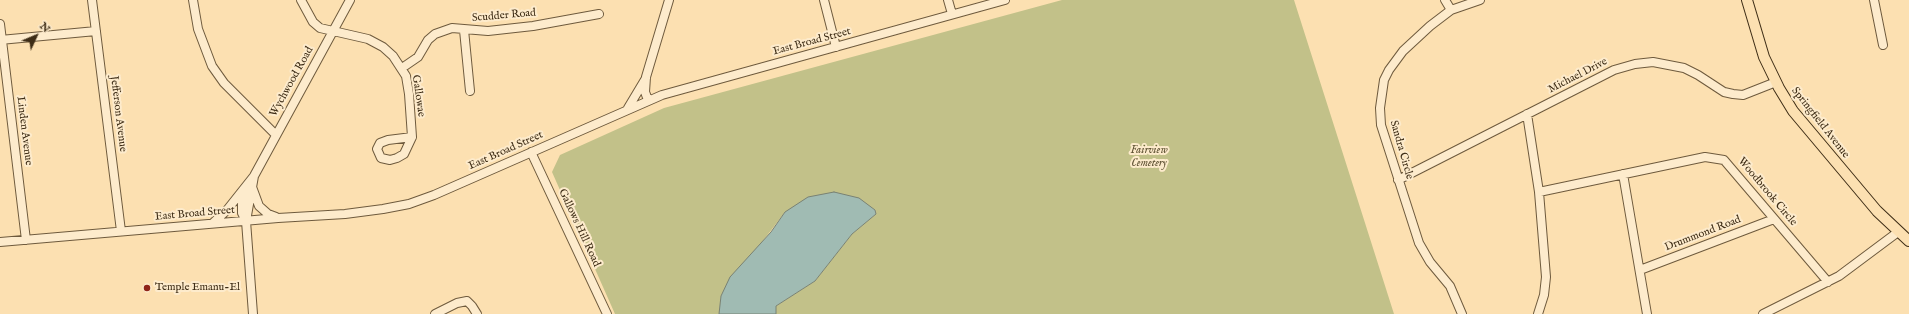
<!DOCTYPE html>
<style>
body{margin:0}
#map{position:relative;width:1909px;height:314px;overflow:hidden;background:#fce0b1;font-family:"IM FELL English",serif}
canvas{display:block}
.north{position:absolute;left:16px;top:16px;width:40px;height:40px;-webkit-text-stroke:3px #fdebcc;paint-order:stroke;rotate:46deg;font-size:11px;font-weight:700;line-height:16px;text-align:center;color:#3e2d16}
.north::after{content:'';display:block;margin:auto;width:14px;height:18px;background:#3e2d16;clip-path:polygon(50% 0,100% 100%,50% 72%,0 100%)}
</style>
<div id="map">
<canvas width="1909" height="314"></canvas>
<div class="north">N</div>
</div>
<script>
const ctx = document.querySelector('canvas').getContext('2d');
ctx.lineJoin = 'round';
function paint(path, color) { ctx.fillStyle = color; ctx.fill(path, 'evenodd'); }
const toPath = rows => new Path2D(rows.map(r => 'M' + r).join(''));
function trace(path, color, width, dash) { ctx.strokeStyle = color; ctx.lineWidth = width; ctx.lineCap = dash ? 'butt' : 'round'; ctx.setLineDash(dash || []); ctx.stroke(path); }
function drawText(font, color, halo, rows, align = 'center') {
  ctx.font = font + ' "IM FELL English",serif'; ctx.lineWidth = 4; ctx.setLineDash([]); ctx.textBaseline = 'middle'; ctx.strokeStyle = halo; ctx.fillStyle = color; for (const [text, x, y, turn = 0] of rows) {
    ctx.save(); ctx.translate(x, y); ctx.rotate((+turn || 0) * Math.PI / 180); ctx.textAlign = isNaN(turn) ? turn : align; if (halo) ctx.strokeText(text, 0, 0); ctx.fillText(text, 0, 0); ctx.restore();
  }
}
paint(toPath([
 [1062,0,1294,0,1394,314,776,314,776,306,815,281,852,234,876,214,875,210,871,208,785,212,721,296,720,314,615,314,552,172,560,155,664,108]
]), '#c2c189');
const water = toPath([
 [834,192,859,198,875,210,876,214,852,234,815,281,776,306,776,314,719,314,721,296,730,277,771,232,785,212,808,197,834,192]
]);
paint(water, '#a0bbb3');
trace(water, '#798274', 1);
const minor = toPath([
 [92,0,121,231],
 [193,0,198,29,212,66,224,83,275,134],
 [301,0,313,22,320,28,368,39,383,47,393,56,406,76,409,94,412,137,404,154,397,158,390,160,381,158,377,149,380,143,388,140,412,137],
 [824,0,836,47],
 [948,0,952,14],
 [1445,0,1451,10],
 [1874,0,1883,45],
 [0,24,26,240],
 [464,30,470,91],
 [0,40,96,31],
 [402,68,418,57,428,40,435,34,452,28,488,31,533,26,599,14],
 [648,100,645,92,646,77,669,0],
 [628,108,646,78],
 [1527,114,1539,192,1546,277,1544,295,1538,314],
 [531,152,607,314],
 [1623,174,1647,314],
 [1398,180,1614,70,1635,64,1653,62,1684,68,1698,75,1724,92,1733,94,1743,95,1776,82],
 [252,187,259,206,268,214,276,217],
 [245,191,242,204,242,213,246,221],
 [1539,192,1705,157,1724,160,1828,282],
 [213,223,227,210,254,176,350,0],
 [0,242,278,218,345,214,383,209,409,204,434,195,662,95,1005,0],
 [1640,270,1774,219],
 [253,314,246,221,254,176],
 [435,314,457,303,467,301,472,306,477,314],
 [1462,314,1450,286,1430,262,1419,243,1381,125,1380,108,1384,80,1389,70,1403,51,1430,26,1451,10,1480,0],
 [1763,314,1839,276,1898,232]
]);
const major = toPath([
 [1747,0,1764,57,1779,88,1793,111,1877,211,1909,241]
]);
trace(minor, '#6e5a3d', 10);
trace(major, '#3e2d16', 12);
trace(minor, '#fdebcc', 8);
trace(major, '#fce0b1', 10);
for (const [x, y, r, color] of [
 [147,288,4,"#8f2418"]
]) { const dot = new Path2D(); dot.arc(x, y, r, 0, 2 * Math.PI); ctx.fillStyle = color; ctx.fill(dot); trace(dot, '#fdebcc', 1.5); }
drawText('11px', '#3e2d16', '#fdebcc', [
 ["Scudder Road",504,16,-5],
 ["East Broad Street",812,42,-15],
 ["Michael Drive",1578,76,-27],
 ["Wychwood Road",292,82,-61],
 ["Gallowae",418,96,82],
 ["Jefferson Avenue",118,114,83],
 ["Springfield Avenue",1820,123,52],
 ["Linden Avenue",24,131,83],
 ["Sandra Circle",1401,150,74],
 ["East Broad Street",506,151,-24],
 ["Woodbrook Circle",1767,192,50],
 ["East Broad Street",195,214,-5],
 ["Gallows Hill Road",579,228,65],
 ["Drummond Road",1703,234,-21]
]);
drawText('italic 11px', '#5f5233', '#fdebcc', [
 ["Fairview",1149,151],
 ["Cemetery",1149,164]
]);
drawText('11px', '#3e2d16', '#fdebcc', [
 ["Temple Emanu-El",155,288]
], 'left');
</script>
